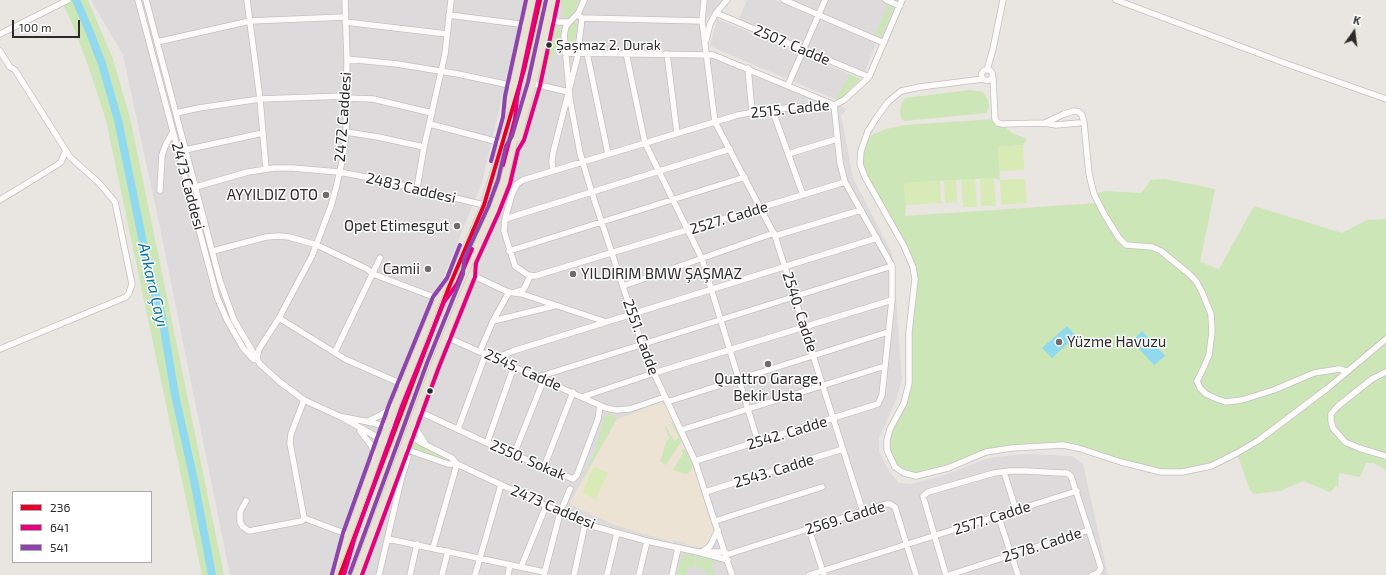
<!DOCTYPE html>
<meta charset="utf-8">
<style>
body{margin:0}
#map{position:relative;width:1386px;height:575px;overflow:hidden;background:#e9e5e0;font-family:"Exo 2",sans-serif}
canvas{display:block}
.legend{position:absolute;left:12px;top:491px;width:140px;height:72px;box-sizing:border-box;background:#fff;border:1px solid #aaa;margin:0;padding:5px 7px;list-style:none;font-size:12px;color:#2b2b2b}
.legend li{display:flex;align-items:center;gap:8px;height:20px}
.legend b{width:20px;border:1px solid #aaa}
.north{position:absolute;left:1334px;top:12px;width:40px;height:40px;-webkit-text-stroke:3px #fff;paint-order:stroke;rotate:14deg;font-size:11px;font-weight:700;line-height:16px;text-align:center;color:#2b2b2b}
.north::after{content:'';display:block;margin:auto;width:14px;height:18px;background:#2b2b2b;clip-path:polygon(50% 0,100% 100%,50% 72%,0 100%)}
.scale{position:absolute;left:12px;top:20px;width:68px;height:18px;box-sizing:border-box;border:2px solid #2b2b2b;border-top:0;padding-left:5px;font-size:12px;line-height:14px;white-space:nowrap;color:#2b2b2b;-webkit-text-stroke:3px #fff;paint-order:stroke}
</style>
<div id="map">
<canvas width="1386" height="575"></canvas>
<ul class="legend">
<li><b style="height:5px;background:#e4002b"></b>236</li>
<li><b style="height:5px;background:#e5007d"></b>641</li>
<li><b style="height:5px;background:#8e44ad"></b>541</li>
</ul>
<div class="north">K</div>
<div class="scale">100 m</div>
</div>
<script>
const ctx = document.querySelector('canvas').getContext('2d');
ctx.lineJoin = 'round';
function paint(path, color) { ctx.fillStyle = color; ctx.fill(path, 'evenodd'); }
const toPath = rows => new Path2D(rows.map(r => 'M' + r).join(''));
function trace(path, color, width, dash) { ctx.strokeStyle = color; ctx.lineWidth = width; ctx.lineCap = dash ? 'butt' : 'round'; ctx.setLineDash(dash || []); ctx.stroke(path); }
function drawText(font, color, halo, rows, align = 'center') {
  ctx.font = font + ' "Exo 2",sans-serif'; ctx.lineWidth = 3; ctx.setLineDash([]); ctx.textBaseline = 'middle'; ctx.strokeStyle = halo; ctx.fillStyle = color; for (const [text, x, y, turn = 0] of rows) {
    ctx.save(); ctx.translate(x, y); ctx.rotate((+turn || 0) * Math.PI / 180); ctx.textAlign = isNaN(turn) ? turn : align; if (halo) ctx.strokeText(text, 0, 0); ctx.fillText(text, 0, 0); ctx.restore();
  }
}
paint(toPath([
 [91,0,525,0,482,182,369,462,332,575,230,575,159,223,123,55],
 [549,0,724,0,705,20,708,52,711,51,847,109,841,115,853,178,893,256,902,380,895,402,879,438,879,452,891,474,899,483,911,484,942,476,989,458,1024,454,1072,456,1083,464,1108,575,365,575,414,404,499,214,536,68],
 [747,0,775,0,814,17,802,45,739,19],
 [788,0,899,0,882,40],
 [717,19,799,53,787,79,710,46],
 [819,19,876,43,865,72,807,47],
 [803,55,850,74,835,99,792,81]
]), '#dddadc');
paint(toPath([
 [664,401,693,467,714,532,705,548,686,545,686,543,673,540,671,542,634,531,612,524,569,504,616,420]
]), '#ede3d4');
paint(toPath([
 [61,0,88,0,113,59,131,122,224,575,202,575,106,120,89,68,71,21],
 [540,0,546,0,496,193,402,422,395,420,494,187,538,17],
 [557,0,579,0,576,9,570,16,566,18,562,15,564,7,558,5,556,3],
 [888,5,894,7,881,37,875,34],
 [574,21,577,23,573,48,567,48,566,37,567,32],
 [554,27,560,29,561,38,541,80,540,77,551,30],
 [850,74,860,79,839,101,835,99],
 [970,90,983,92,988,100,989,107,986,113,904,121,901,118,900,111,901,104,905,98],
 [995,119,1012,133,1027,139,1023,145,998,147,1000,180,994,178,904,183,906,205,905,216,1098,203,1094,194,1105,191,1141,193,1151,180,1165,179,1215,189,1200,262,1219,269,1254,206,1342,233,1367,220,1386,219,1386,470,1374,463,1366,463,1360,477,1339,473,1338,488,1336,486,1330,492,1303,481,1280,491,1253,494,1249,488,1237,453,1211,466,1161,472,1063,445,986,452,948,468,916,476,895,467,887,440,907,396,913,267,860,164,865,138,886,129,905,125],
 [610,412,616,420,578,488,593,456,605,416],
 [673,421,682,440,666,465,660,461,663,453,665,444,669,438,665,427,666,426,674,441,679,438,671,423],
 [409,438,452,462,406,446],
 [683,449,686,450,693,467,689,473,685,474,673,470,683,453,682,451],
 [685,554,695,555,693,567,688,567,685,575,677,575,681,559],
 [697,556,717,560,711,563,714,575,708,575,706,570,695,567]
]), '#cce6b7');
paint(toPath([
 [1023,145,1024,170,999,171,998,147],
 [980,178,994,178,996,206,981,206],
 [961,179,975,179,977,207,963,207],
 [1025,179,1027,203,1001,205,1000,180],
 [944,180,956,180,957,202,945,203],
 [940,181,941,203,906,205,904,183],
 [594,467,608,473,596,499,582,493]
]), '#d8eab5');
paint(toPath([
 [1067,326,1076,336,1052,358,1042,348],
 [1142,331,1165,356,1154,365,1132,341]
]), '#90d9ee');
trace(toPath([
 [76,0,89,30,102,64,118,120,148,267,162,317,175,395,194,480,212,575]
]), '#90d9ee', 8);
const minor = toPath([
 [138,0,217,297,227,320,243,348,253,359,257,360],
 [146,0,220,281,234,320,260,364,280,382,304,400,341,417,388,443,448,464,457,464],
 [247,0,260,99,266,169],
 [584,0,579,12,566,26,564,35,570,100,580,153,592,193,642,344,654,373,695,461,732,575],
 [704,0,702,21,715,122,775,236,863,512],
 [784,0,884,43],
 [886,0,900,6],
 [1116,0,1287,64,1386,99],
 [716,13,869,77],
 [449,15,527,25],
 [579,16,582,18,702,21],
 [549,19,559,22,569,22],
 [345,22,447,34],
 [0,34,68,0],
 [706,40,710,24,716,13,727,0],
 [157,42,250,21,345,17],
 [0,51,10,67,15,70,70,157,99,183,115,202,132,284,129,293,126,297,0,349],
 [565,53,713,55,834,105,840,163,845,182,892,266,892,300,882,395,878,404,695,461],
 [587,53,608,154],
 [626,53,645,143,702,259,758,442],
 [667,54,677,133],
 [347,59,397,64,458,74,514,86],
 [748,68,752,112],
 '981.5 75a5.5 5.5 0 1 1 11 0a5.5 5.5 0 1 1-11 0Z',
 [987,70,993,49,1003,0],
 [993,78,995,119,998,123,1002,124,1045,123,1056,125,1079,123],
 [983,79,920,87,901,91,888,102,877,117,868,131,861,151,860,164,865,177,904,246,913,267,915,279,909,332,909,383,904,403,890,429,887,440,887,450,895,467,904,473,916,476,948,468,986,452,1012,448,1063,445,1078,448,1121,462,1161,472,1182,472,1211,466,1237,453,1259,440,1329,387,1386,339],
 [534,84,569,92],
 [788,85,825,0],
 [346,98,373,99,432,113],
 [772,109,803,195],
 [176,113,199,108,260,99,346,96],
 [1045,123,1064,114,1074,111,1079,112,1082,115,1084,123,1089,174,1094,194,1104,214,1119,238,1126,245,1152,247,1161,251,1188,273,1196,281,1202,292,1211,314,1212,332,1209,355,1204,367,1197,381,1200,388,1206,394,1217,399,1226,402,1242,400,1274,390,1314,373,1339,369,1346,371],
 [430,124,502,143],
 [346,132,378,137,424,147],
 [185,150,263,133],
 [788,154,837,139],
 [553,171,552,162,553,153,577,59,582,18],
 [845,182,535,276,528,275,515,266,504,231,505,219,512,194,517,184,523,180,738,115,772,109,834,105,844,100,869,77,902,0],
 [192,188,248,172,274,168,292,168,339,172,376,179,484,205],
 [417,188,424,147,445,54,451,0],
 [160,190,162,155,166,144,173,132],
 [0,200,57,165,61,162,66,150],
 [505,219,730,149],
 [775,236,861,210],
 [213,251,266,237,279,236,289,237,317,245,367,269,373,274,439,299],
 [509,251,745,177],
 [470,274,508,292,522,294,606,322],
 [623,286,774,233],
 [516,292,523,290,525,287,530,276],
 [279,318,345,359,404,385],
 [493,321,554,306],
 [444,336,606,408,616,410,630,409,665,397],
 [480,351,493,321,509,292],
 [335,352,380,258],
 [257,358,259,349,279,318,312,256,331,206,336,188,343,157,346,132,347,59,345,0],
 [496,358,513,351,877,238],
 [1386,372,1372,379,1338,406,1331,414,1331,421,1333,428,1345,442,1359,448,1386,456],
 [538,377,892,266],
 [582,397,654,373,892,300],
 [304,400,291,434,290,443,304,518,349,535],
 [667,402,888,332],
 [416,410,487,443,573,479,577,475,598,419,600,406],
 [343,417,364,421,399,429,420,442,452,458,457,464,585,524,647,541,698,552],
 [368,421,381,415,396,404],
 [412,422,425,443],
 [458,429,486,353],
 [681,430,885,366],
 [360,431,371,445,376,461],
 [487,443,514,366],
 [514,454,544,379],
 [544,467,573,392],
 [1004,472,1016,510],
 [705,492,843,449],
 [246,501,240,512,240,522,243,527,249,531,302,521,304,518],
 [998,515,1018,575],
 [715,521,822,487],
 [809,529,824,575],
 [388,539,544,572],
 [433,548,457,464],
 [702,552,710,546,718,530],
 [725,552,698,552,728,560],
 [726,555,886,504,890,504,895,507,916,575],
 [521,567,546,506],
 [379,575,401,480,408,457],
 [410,575,417,544],
 [442,575,448,551],
 [475,575,501,485],
 [508,575,510,565],
 [544,575,560,513,570,489],
 [574,575,585,524],
 [607,575,617,533],
 [639,575,647,541],
 [672,575,678,548],
 [809,575,1077,491],
 [946,575,923,496,928,492,994,473,1010,471,1026,471,1061,473,1067,473,1071,476,1101,568,1098,573,1092,575],
 [949,575,1089,530]
]);
const major = toPath([
 [510,106,511,97,532,0],
 [518,138,543,45,552,0],
 [338,575,340,565,349,535,396,404,439,299,452,281,484,205,524,70,540,0],
 [356,575,433,365,469,275,470,261,494,209,504,182,547,0]
]);
trace(minor, '#c2c1c2', 7);
trace(major, '#c5c3c1', 8);
trace(minor, '#fcfbfa', 5.5);
trace(major, '#e7e2d3', 7);
const majorBridge = toPath([
 [340,575,349,554,452,281],
 [348,575,430,355,456,292,470,261]
]);
trace(majorBridge, '#c5c3c1', 8, []);
trace(majorBridge, '#e7e2d3', 7);
trace(toPath([
 [340,575,449,287,484,205,524,70,540,0]
]), '#e4002b', 4);
trace(toPath([
 [503,165,515,119,517,98,538,1],
 [344,575,355,537,402,406,444,302,457,284,472,249],
 [362,575,439,367,475,277,476,263,499,212,510,184,518,150,524,140,540,86,558,1]
]), '#e5007d', 4);
trace(toPath([
 [491,161,503,117,505,96,526,0],
 [350,573,427,363,463,274,464,259,488,207,498,180,506,146,512,136,528,82,546,0],
 [332,574,343,533,390,402,433,297,447,278,460,245]
]), '#8e44ad', 4);
for (const [x, y, r, color] of [
 [549,45,3.5,"#2b2b2b"],
 [326,195,4,"#6e6c6a"],
 [457,226,4,"#6e6c6a"],
 [428,269,4,"#6e6c6a"],
 [573,274,4,"#6e6c6a"],
 [1059,342,4,"#6e6c6a"],
 [768,364,4,"#6e6c6a"],
 [430,391,3.5,"#2b2b2b"]
]) { const dot = new Path2D(); dot.arc(x, y, r, 0, 2 * Math.PI); ctx.fillStyle = color; ctx.fill(dot); trace(dot, '#fff', 1.5); }
drawText('14px', '#2b2b2b', '#fff', [
 ["Şaşmaz 2. Durak",556,45]
], 'left');
drawText('15px', '#2b2b2b', '#fff', [
 ["2507. Cadde",792,45,23],
 ["2515. Cadde",790,109,-6],
 ["2472 Caddesi",343,117,-86],
 ["2473 Caddesi",188,186,75],
 ["2483 Caddesi",411,188,13],
 ["2527. Cadde",729,218,-17],
 ["2540. Cadde",800,312,72],
 ["2551. Cadde",641,337,70],
 ["2545. Cadde",523,370,24],
 ["2542. Cadde",787,433,-17],
 ["2550. Sokak",528,460,23],
 ["2543. Cadde",774,471,-17],
 ["2473 Caddesi",553,507,23],
 ["2569. Cadde",845,518,-17],
 ["2577. Cadde",992,518,-18],
 ["2578. Cadde",1042,545,-18]
]);
drawText('15px', '#2b2b2b', '#fff', [
 ["AYYILDIZ OTO",318,195],
 ["Opet Etimesgut",449,226],
 ["Camii",420,269],
 ["YILDIRIM BMW ŞAŞMAZ",581,274,"left"],
 ["Yüzme Havuzu",1067,342,"left"],
 ["Quattro Garage,",768,379,"center"],
 ["Bekir Usta",768,396,"center"]
], 'right');
drawText('italic 16px', '#0772a2', '#fff', [
 ["Ankara Çayı",153,285,77]
]);
</script>
